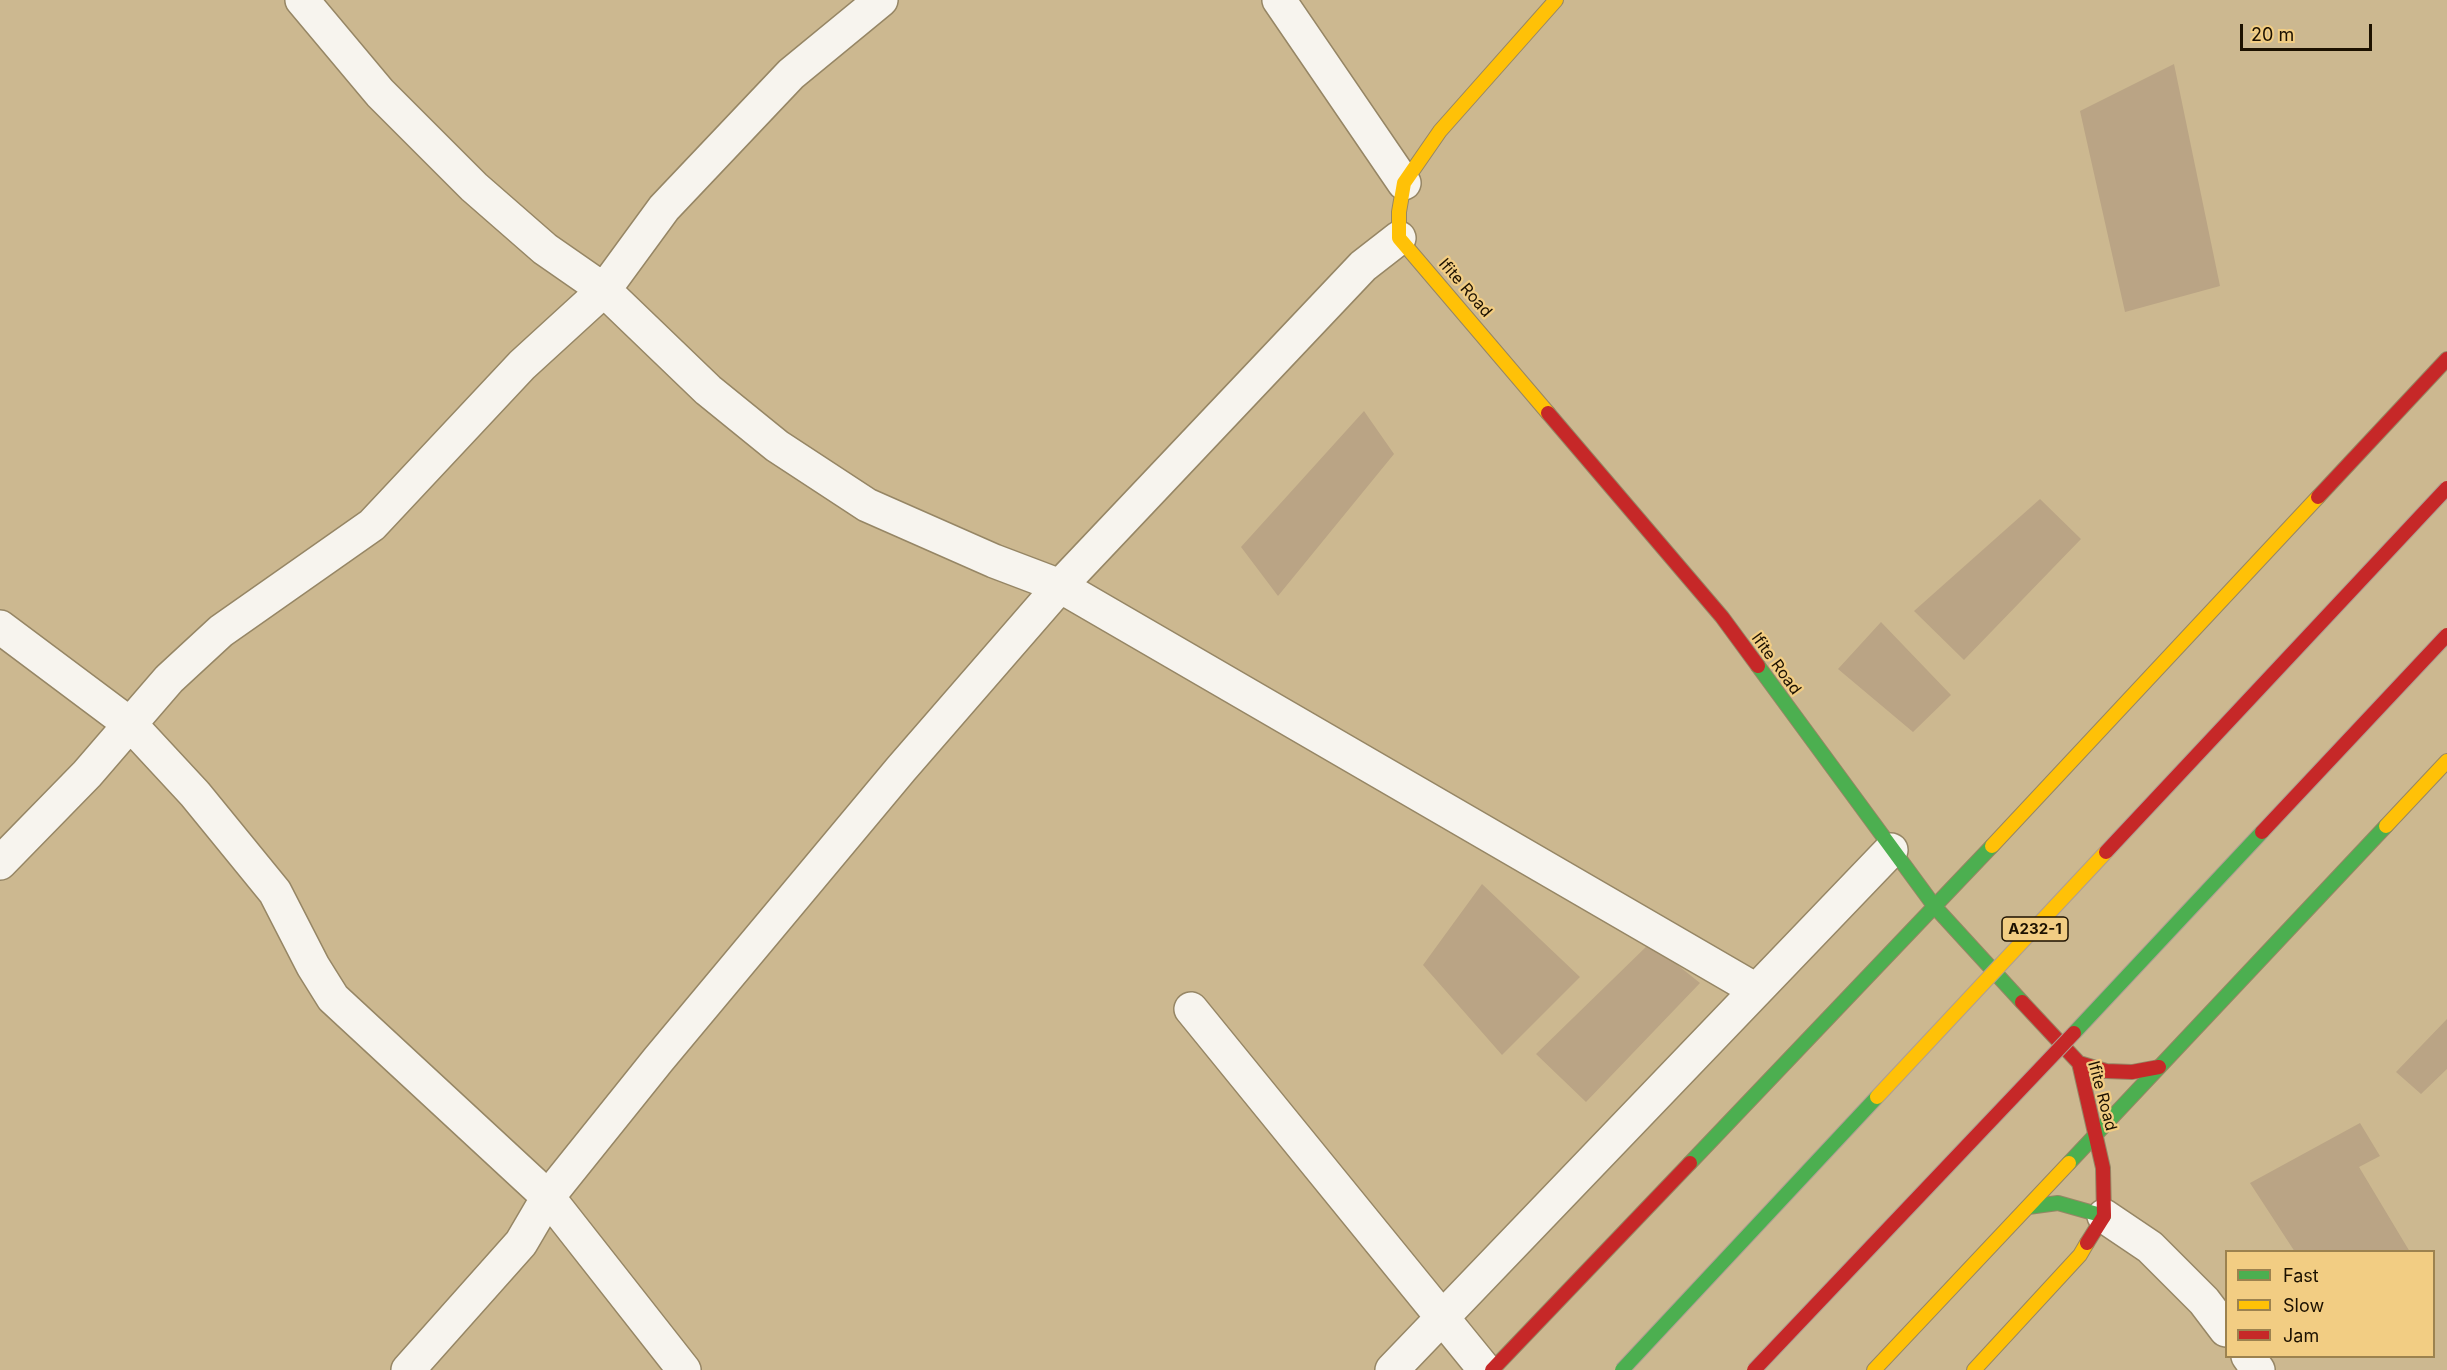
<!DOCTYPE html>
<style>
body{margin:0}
#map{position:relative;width:2447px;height:1370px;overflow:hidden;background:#ccb890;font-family:Inter,sans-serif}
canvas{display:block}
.legend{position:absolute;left:2225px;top:1250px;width:210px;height:108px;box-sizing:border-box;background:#f2cd83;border:2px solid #9c824f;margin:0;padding:8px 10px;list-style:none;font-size:18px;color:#1c1100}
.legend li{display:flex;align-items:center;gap:12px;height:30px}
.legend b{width:30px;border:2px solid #9c824f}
.scale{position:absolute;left:2240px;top:24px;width:132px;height:27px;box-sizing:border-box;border:3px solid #1c1100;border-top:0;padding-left:8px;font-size:18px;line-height:21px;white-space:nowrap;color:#1c1100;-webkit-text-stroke:4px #f2cd83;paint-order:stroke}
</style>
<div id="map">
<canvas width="2447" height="1370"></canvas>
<ul class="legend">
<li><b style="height:8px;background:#4caf50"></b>Fast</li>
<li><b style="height:8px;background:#ffc107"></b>Slow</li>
<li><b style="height:8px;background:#c62828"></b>Jam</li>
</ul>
<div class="scale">20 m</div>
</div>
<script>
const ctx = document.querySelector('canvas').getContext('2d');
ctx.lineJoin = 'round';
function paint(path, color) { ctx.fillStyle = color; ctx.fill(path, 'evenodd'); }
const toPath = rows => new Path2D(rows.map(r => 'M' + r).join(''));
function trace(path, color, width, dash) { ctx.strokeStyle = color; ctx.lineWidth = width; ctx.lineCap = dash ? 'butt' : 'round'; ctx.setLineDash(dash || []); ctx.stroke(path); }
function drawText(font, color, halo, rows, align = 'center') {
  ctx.font = font + ' Inter,sans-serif'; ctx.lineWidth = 4.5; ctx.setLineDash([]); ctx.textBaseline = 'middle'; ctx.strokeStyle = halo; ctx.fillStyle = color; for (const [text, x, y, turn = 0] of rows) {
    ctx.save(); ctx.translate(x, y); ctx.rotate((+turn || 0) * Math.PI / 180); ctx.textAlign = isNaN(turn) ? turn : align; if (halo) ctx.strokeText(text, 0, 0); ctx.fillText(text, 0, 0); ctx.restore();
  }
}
paint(toPath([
 [2174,64,2220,286,2125,312,2080,111],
 [1364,411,1394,454,1278,596,1241,547],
 [2040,499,2081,539,1964,660,1914,611],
 [1881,622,1951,695,1913,732,1838,669],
 [1482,884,1580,977,1502,1055,1423,965],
 [1650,943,1700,983,1586,1102,1536,1054],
 [2447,1019,2447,1069,2421,1094,2396,1072],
 [2360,1123,2380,1156,2359,1167,2410,1252,2295,1252,2250,1183]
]), '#baa485');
const street = toPath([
 [302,0,380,93,474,187,545,249,604,290,708,390,777,446,867,505,994,561,1060,586,1756,990],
 [1279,0,1404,183],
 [0,627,131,725,195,794,275,892,313,966,333,998,548,1197,684,1370],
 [0,863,87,774,169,679,221,631,372,525,522,365,604,290,664,208,791,74,881,0],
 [1191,1009,1485,1370],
 [2104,1216,2150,1247,2204,1301,2226,1330],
 [2248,1356,2258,1370],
 [408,1370,521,1243,548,1197,658,1060,901,769,1060,586,1363,266,1399,238],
 [1392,1370,1891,850]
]);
const fast = toPath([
 [1758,666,1935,907,2022,1002],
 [1690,1163,1992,846],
 [2069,1163,2386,826],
 [2028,1207,2058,1203,2104,1216]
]);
const slow = toPath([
 [1548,413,1399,238,1399,212,1404,183,1440,131,1556,0],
 [2386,826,2447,761],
 [1992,846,2318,497],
 [1874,1370,2069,1163],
 [1974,1370,2080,1255,2087,1243]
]);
const jam = toPath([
 [1548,413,1722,617,1758,666],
 [2318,497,2447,359],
 [2022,1002,2079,1063,2103,1168,2104,1216,2087,1243],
 [2079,1063,2106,1071,2132,1072,2159,1067],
 [1492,1370,1690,1163]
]);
trace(street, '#968665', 36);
trace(fast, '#968665', 16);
trace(slow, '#968665', 16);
trace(jam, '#968665', 16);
trace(street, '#f7f4ee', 33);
trace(fast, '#4caf50', 14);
trace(slow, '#ffc107', 14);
trace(jam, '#c62828', 14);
const fastBridge = toPath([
 [2074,1033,2262,832],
 [1622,1370,1877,1097]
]);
const slowBridge = toPath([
 [1877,1097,2106,852]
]);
const jamBridge = toPath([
 [2262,832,2447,635],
 [2106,852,2447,488],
 [1754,1370,2074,1033]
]);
trace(fastBridge, '#ae9e92', 16, []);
trace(slowBridge, '#ae9e92', 16, []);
trace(jamBridge, '#ae9e92', 16, []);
trace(fastBridge, '#4caf50', 14);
trace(slowBridge, '#ffc107', 14);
trace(jamBridge, '#c62828', 14);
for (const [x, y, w] of [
 [2035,929,66]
]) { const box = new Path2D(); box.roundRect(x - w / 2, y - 12, w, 24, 4.5); ctx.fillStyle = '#f2cd83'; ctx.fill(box); trace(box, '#1c1100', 1.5); }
drawText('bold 15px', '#1c1100', null, [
 ["A232-1",2035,929]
]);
drawText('16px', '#1c1100', '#f2cd83', [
 ["Ifite Road",1465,288,49],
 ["Ifite Road",1776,664,54],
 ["Ifite Road",2102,1096,75]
]);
</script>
